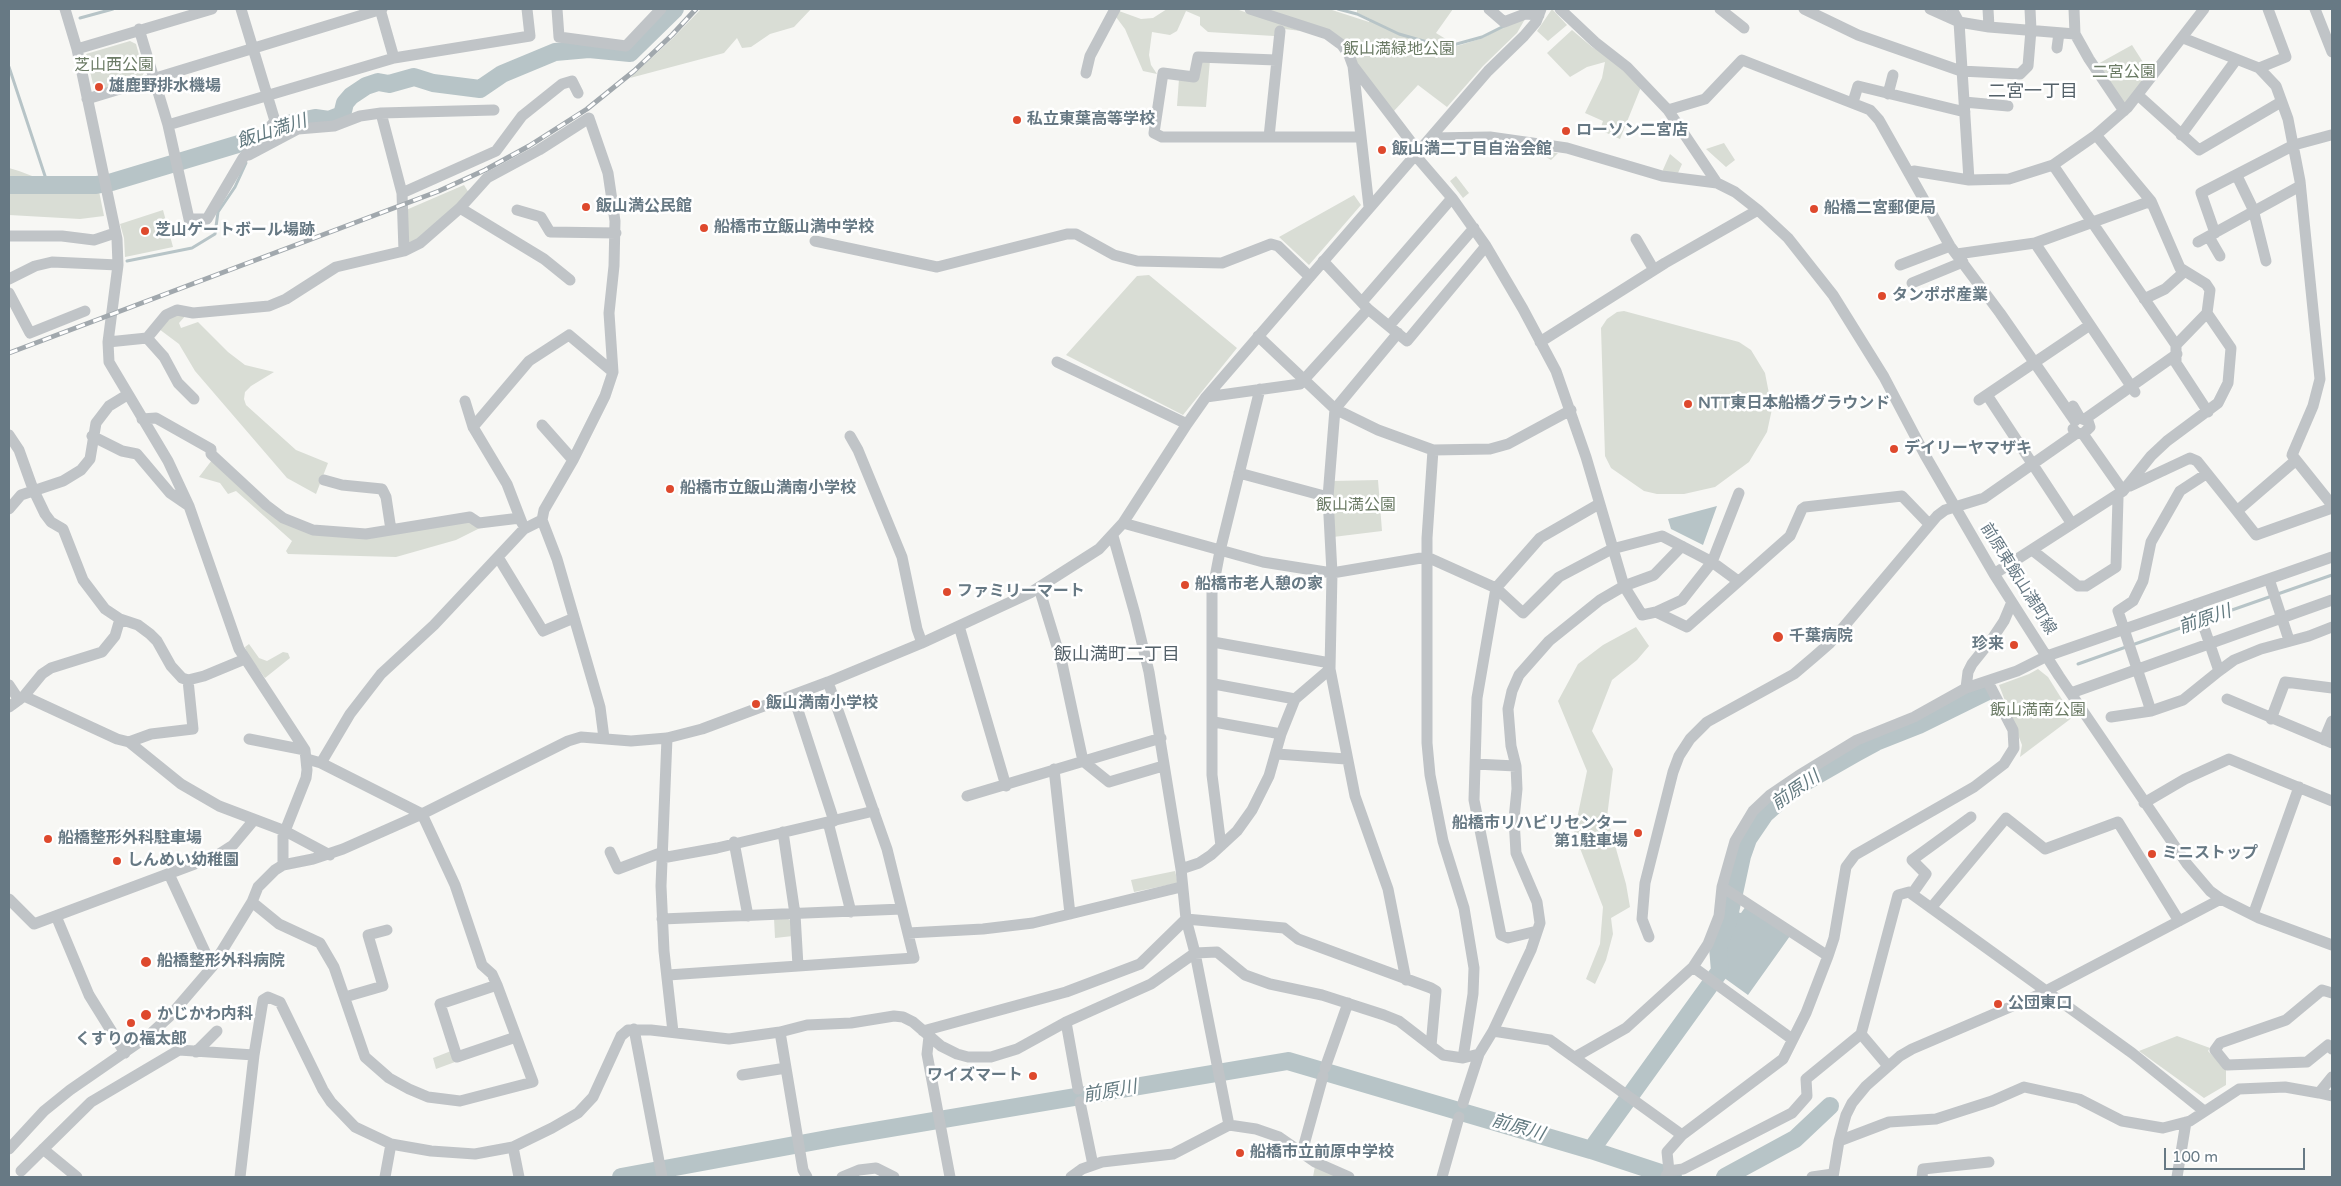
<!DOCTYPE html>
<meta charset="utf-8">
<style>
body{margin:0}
#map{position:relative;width:2341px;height:1186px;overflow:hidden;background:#f7f7f4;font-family:"Varela Round",sans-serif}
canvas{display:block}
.frame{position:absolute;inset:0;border:10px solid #677984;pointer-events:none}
.scale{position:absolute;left:2164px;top:1148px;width:141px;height:22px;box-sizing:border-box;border:2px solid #677984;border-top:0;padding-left:6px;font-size:15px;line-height:18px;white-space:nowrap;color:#677984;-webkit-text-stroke:4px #fff;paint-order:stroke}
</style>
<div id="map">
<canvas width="2341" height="1186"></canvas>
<div class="frame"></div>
<div class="scale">100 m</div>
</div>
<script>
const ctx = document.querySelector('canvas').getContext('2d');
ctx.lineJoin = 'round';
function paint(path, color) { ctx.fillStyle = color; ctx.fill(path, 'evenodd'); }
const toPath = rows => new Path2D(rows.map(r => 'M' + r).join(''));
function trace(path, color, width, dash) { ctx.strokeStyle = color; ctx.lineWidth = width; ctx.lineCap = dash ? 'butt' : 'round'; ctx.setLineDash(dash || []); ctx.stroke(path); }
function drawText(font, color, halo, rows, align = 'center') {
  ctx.font = font + ' "Varela Round","Noto Sans JP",sans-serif'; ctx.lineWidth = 5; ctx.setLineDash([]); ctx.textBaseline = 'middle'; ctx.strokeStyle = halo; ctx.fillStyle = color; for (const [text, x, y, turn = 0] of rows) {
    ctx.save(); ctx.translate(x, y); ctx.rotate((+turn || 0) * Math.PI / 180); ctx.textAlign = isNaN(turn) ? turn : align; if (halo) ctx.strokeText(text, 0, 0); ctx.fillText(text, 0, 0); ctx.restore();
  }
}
paint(toPath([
 [701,9,811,9,794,27,770,34,751,47,742,48,737,38,724,53,630,78,673,38],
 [1167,9,1236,9,1301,31,1276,28,1274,36,1208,32,1200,25,1200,17,1186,11,1177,31,1170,35,1152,32,1149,55,1151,65,1157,74,1143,71,1125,29,1116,17,1119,11,1141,19,1153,18],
 [1260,9,1329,9,1369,22,1370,19,1357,13,1357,9,1453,9,1436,33,1457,46,1483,38,1529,12,1517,33,1483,66,1447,107,1418,85,1393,112,1354,63,1344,43],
 [1552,9,1567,25,1548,41,1537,31],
 [1572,30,1592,47,1611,57,1641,87,1620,139,1600,130,1603,121,1585,113,1602,78,1605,62,1587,67,1570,77,1547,53],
 [130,41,136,44,144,73,141,78,105,89,102,82,93,84,86,54],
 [2132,45,2150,73,2123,106,2096,65],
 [1201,60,1210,60,1206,107,1177,106,1179,79,1195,81],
 [1724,143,1735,160,1726,167,1706,149],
 [1533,151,1558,153,1551,160,1541,154,1539,157],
 [1670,154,1682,164,1678,173,1662,172],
 [9,168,19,171,40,179,9,179],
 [1456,176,1469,193,1463,198,1450,181],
 [464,185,469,193,418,241,407,243,406,210],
 [9,191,99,191,104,216,80,219,9,215],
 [1354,195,1361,205,1309,265,1279,237],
 [163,210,173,247,125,257,124,238,120,224],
 [1149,275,1237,348,1183,415,1066,355,1137,276],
 [1624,311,1739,342,1751,350,1765,373,1772,409,1767,432,1749,462,1715,487,1684,494,1657,494,1644,491,1611,468,1605,456,1601,328,1607,319,1617,312],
 [187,314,179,323,181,328,198,322,228,352,245,365,274,372,251,386,245,392,244,399,246,405,296,450,328,463,316,494,287,478,195,371,179,344,159,329,170,317],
 [212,460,313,533,469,521,480,528,456,540,396,557,288,554,286,551,292,541,236,491,228,494,220,483,199,477],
 [1378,480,1382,531,1333,537,1332,481],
 [1636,627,1649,646,1637,660,1612,680,1592,731,1613,769,1607,817,1626,884,1630,907,1611,918,1613,934,1606,960,1595,984,1586,979,1600,944,1603,907,1574,833,1587,771,1558,701,1578,664,1603,645],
 [249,644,259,658,267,661,283,652,288,653,290,658,265,678,248,655,245,647],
 [2038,669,2048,677,2073,717,2020,757,2022,745,1999,685,2029,674],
 [1175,871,1178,883,1134,892,1131,880],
 [786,917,792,922,793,936,775,938,774,918],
 [2177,1036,2210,1048,2208,1051,2226,1069,2226,1085,2204,1098,2139,1051],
 [451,1051,455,1062,436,1069,433,1058],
 [1315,1166,1339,1177,1313,1177]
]), '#d9ddd5');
paint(toPath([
 [1717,506,1703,545,1671,529,1668,519],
 [1746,906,1790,936,1748,995,1723,977,1727,966,1724,943,1733,911,1741,913]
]), '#b7c4c7');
trace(toPath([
 [1338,9,1357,14,1399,34,1434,44,1453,45,1482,37,1506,25],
 [80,18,113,9],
 [9,67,48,185],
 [127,261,192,248,215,234,218,212,235,187,246,163],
 [2132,645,2332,575],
 [2078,664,2126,647]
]), '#b7c4c7', 3);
trace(toPath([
 [9,185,96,185,112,182,265,136,283,129,292,123,315,118,329,120,342,115,345,103,351,96,366,86,378,82,389,84,414,77,433,83,480,89,502,74,555,52,589,49,630,53,675,9],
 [1591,1150,1673,1177],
 [621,1177,838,1137,1288,1061,1591,1150,1720,971,1718,947,1728,921,1742,856,1748,839,1765,814,1793,789,1856,753,1876,742,1919,725,1988,691],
 [1725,1177,1795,1139,1830,1106]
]), '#b7c4c7', 18);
trace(toPath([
 [65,9,77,49,117,239,118,265,108,342,109,362,168,461,189,506,239,649,305,750,307,770,306,778,283,836,283,865],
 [380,9,394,58],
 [557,9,559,37,626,46,661,9],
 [1250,9,1327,34,1342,45,1349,55,1353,66,1369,207],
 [1489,9,1504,22,1525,14,1539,15],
 [1560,9,1595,42,1627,67,1668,110,1717,183],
 [1720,9,1744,28],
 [1804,9,1858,35,1961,71,2020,74,2028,66,2031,30,2030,9],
 [1930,9,1959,22,1989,27,2075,34],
 [1952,9,1959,22,1969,180],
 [1988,9,1989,27],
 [2074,9,2075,34,2089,59,2124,111],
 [2315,9,2332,52],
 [139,29,168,125,189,219,207,219,243,158,275,121,241,9],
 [2183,38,2259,68,2276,86,2288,119,2300,181,2320,379,2313,406,2292,455,2332,505],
 [2057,48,2059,33],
 [77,49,212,9],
 [1276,60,1198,57,1194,77,1163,73,1154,133,1162,137,1361,137],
 [1354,67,1418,151],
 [2259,68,2286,57,2268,9],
 [1086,73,1090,56,1115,9],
 [1888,94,1893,75],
 [2139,96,2199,150,2281,102],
 [87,99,382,9],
 [1853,102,1858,86,1965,112],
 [1964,102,2008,106],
 [1668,110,1705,99,1742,60,1870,110,1879,120,1950,246,2000,313,2075,421],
 [381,113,402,193,404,251],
 [168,125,394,58,530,36,527,9],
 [2096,135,2151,201,2180,268,2206,284,2210,290,2207,313,2176,345,2176,363,2208,412],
 [2181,135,2236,60],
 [1269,137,1280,31],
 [1431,138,1490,137,1567,148,1662,176,1717,183,1735,192,1758,210,1788,238,1833,295,1884,377,1925,455,1994,574,2059,676,2187,864,2210,891,2221,899,2259,918,2332,945],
 [249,155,298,129,334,126,360,116,381,113,494,110],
 [1415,155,1452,198,1486,246,1523,309,1556,371,1586,457,1624,586,1642,615,1656,612,1682,600,1712,562,1739,493],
 [2053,165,2176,345],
 [1910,173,1914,171,1969,180,2009,179,2053,165,2096,135,2128,107,2204,9],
 [2237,176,2253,209,2266,261],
 [402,193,496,151,522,116,562,84,572,81,578,93],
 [460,208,544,259,570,280],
 [517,210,541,217,550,232,616,233],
 [2215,233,2201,193,2294,145,2331,135],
 [9,236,62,236,94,240,115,233],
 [2209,237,2220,256],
 [1636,239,1654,270],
 [815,241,937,267,1067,234,1076,234,1114,255,1137,261,1222,263,1271,244,1278,246,1310,277],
 [2198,242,2300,186],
 [2035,243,2135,392],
 [1957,254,2035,243,2151,201],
 [1323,261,1368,309,1407,341,1486,246],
 [1900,265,1950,246],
 [9,279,35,266,52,262,118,265],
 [1912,283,1963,262],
 [9,293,30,333,85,311],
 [2144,299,2165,289,2184,272],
 [1362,302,1452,198],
 [1389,326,1474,228],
 [1398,333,1335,409,1328,497,1332,573,1330,669,1355,796,1388,889,1406,980],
 [1258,336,1335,409,1378,430,1433,450,1490,449,1508,444,1571,410],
 [147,338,164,357,178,383,194,399],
 [108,342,147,338,166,315,177,310,193,313,269,306,286,299,336,267,404,251,420,243,460,208,487,178,539,150,589,118,608,173,615,221,614,266,609,313,613,372,605,396,573,460,544,510,542,520,557,559,600,707,604,738],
 [1540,342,1665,263,1758,210],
 [1057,362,1187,424],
 [1987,395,2072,524],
 [1206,397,1300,384,1368,309],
 [1979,400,2090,325],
 [465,401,473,427,507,484,522,523],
 [2073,406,2080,418,2088,421,2090,427,2083,434,2077,433,2073,429],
 [142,419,156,418,211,449,211,454,266,505,283,518,313,530,366,534,470,517,479,523,520,518],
 [2085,419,2177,354],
 [542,425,573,460],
 [473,427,529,361,569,335,613,372],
 [2083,434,2123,491],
 [9,435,19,450,33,489,45,514,51,522,63,529,83,580,105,609,120,619,138,625,150,634,157,641,171,666,182,678,188,680,204,676,245,659],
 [92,436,122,451,137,454,170,493,189,506],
 [850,436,858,450,902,557,917,629,922,643],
 [1433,450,1427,538,1427,743,1430,775,1443,841,1464,908,1474,968,1473,994,1463,1058],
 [1239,473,1328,497],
 [324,480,342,485,382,489,386,497,391,530],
 [2130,486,2190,458,2197,461,2237,511,2295,461],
 [9,509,21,495,63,481,81,470,90,459,96,423,109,406,127,395],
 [2237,511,2256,535,2332,508],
 [1123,523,1263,562,1332,573,1427,557,1496,588,1523,613,1559,577,1612,549,1662,536,1712,562,1738,581],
 [1113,536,1135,614,1149,672,1181,869,1186,919,1195,953,1229,1125,1256,1129,1279,1137,1315,1162,1349,1177],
 [2032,550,2078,586,2086,586,2116,567,2118,498,2116,496],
 [498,557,543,631,574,618],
 [1994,574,2123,491,2151,456,2167,441,2218,403,2228,383,2231,348,2207,313],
 [2269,579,2289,640],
 [1039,588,1062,663,1083,761,1109,782,1163,766],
 [1656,612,1687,627,1790,536,1802,509,1805,507,1902,496,1929,524],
 [959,626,1006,786],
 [1213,642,1330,663],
 [2219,671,2234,660,2261,649,2309,636,2332,627],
 [1214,684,1295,699],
 [9,685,19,700],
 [1966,688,1968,672,1972,664,1992,639,2004,621,2012,602],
 [2071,693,2332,600],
 [793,695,834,821],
 [24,696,117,739,129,742,181,784,219,806,285,831,330,855],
 [2227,699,2332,743],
 [9,707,24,696,42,674,51,668,102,652,115,636,120,619],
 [2151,711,2118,611,2133,601,2143,581,2151,542,2180,491,2206,474],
 [2111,717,2151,711,2183,700,2219,671,2196,604],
 [2271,719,2285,682,2332,688],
 [1214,722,1281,734],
 [667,738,661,886,664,951,673,1032],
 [249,739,305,750],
 [2324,740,2332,721],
 [129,742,151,734,193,729,188,680],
 [1277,754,1346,759],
 [321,763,350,714,381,674,434,625,524,529,542,520],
 [1475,764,1516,766],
 [1054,769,1070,914],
 [967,796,1161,738],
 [2144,803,2185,779,2229,759,2332,801],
 [828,822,851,912],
 [783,832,795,914,798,966],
 [734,842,748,916],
 [1221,846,1212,775,1212,593,1220,551,1260,389],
 [610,852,618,869,663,852],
 [662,858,717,848,874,811],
 [1181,869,1199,863,1211,855,1237,831,1252,810,1269,776,1281,734,1295,699,1330,669],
 [169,874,212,967],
 [1722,887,1828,956],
 [1912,894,1926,874,1912,860,1971,817],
 [9,899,34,924,216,856,233,845,254,820],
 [252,902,279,924,320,943,334,967,365,1057,389,1078,409,1089,428,1097,460,1101,533,1082,497,985,492,974,482,965,455,885,422,814,321,763,307,759],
 [1931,908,2006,818,2045,849,2118,822,2179,921],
 [2253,915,2299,787],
 [56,916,89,995,125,1053],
 [662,919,902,909],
 [1537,931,1508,938,1501,935,1474,800,1477,698,1496,588,1540,538,1599,504],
 [908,933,983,929,1033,923,1181,887],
 [1649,937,1642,919,1645,883,1673,772,1679,756,1690,739,1707,722,1794,674,1814,657,1830,643,1937,516,1945,510,1984,498,2077,433],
 [1693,967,1792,1039],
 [668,975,914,958,887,849,828,682],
 [497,985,440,1004,457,1057,516,1037],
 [2332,993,2322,990,2286,1020,2220,1043,2215,1050,2227,1065,2307,1062,2328,1045,2332,1049],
 [345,997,383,986,368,935,387,930],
 [1066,1022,1078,1089],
 [634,1029,662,1177],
 [923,1031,1066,992,1140,964,1186,919,1284,928,1298,939,1431,988,1436,991,1431,1046],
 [1493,1031,1550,1040,1682,1135,1667,1152,1669,1171,1666,1176],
 [780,1032,803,1170,807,1177],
 [1861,1034,1888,1066],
 [929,1036,927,1054,950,1177],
 [196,1052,217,1031],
 [1575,1057,1626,1028,1693,967,1708,944,1719,916,1722,887,1735,841,1753,811,1770,795,1798,776,1857,740,1914,717,1966,688,2017,671,2047,656,2332,557],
 [1325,1068,1348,1003],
 [742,1075,786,1068],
 [2319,1093,2332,1096],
 [1080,1102,1093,1165],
 [1463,1103,1479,1054],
 [1682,1135,1783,1059,1806,1013,1828,956,1834,938,1846,867,1855,855,1974,787,2004,764,2014,748,2013,730,1988,682],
 [1839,1141,1889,1122,1936,1119,1992,1101,2024,1087,2079,1099,2122,1121,2163,1128,2190,1121,2239,1089,2285,1087,2319,1093,2332,1077],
 [513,1147,519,1177],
 [9,1149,44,1111,70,1090,148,1036,169,1017,212,967,252,902,258,887,275,870,283,865,313,859,343,849,422,814,568,741,581,737,631,741,667,738,702,729,828,682,922,643,1030,593,1099,549,1123,523,1187,424,1206,397,1488,71,1524,36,1536,22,1541,9],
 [43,1149,77,1177],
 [1302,1152,1323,1076],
 [21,1171,91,1102,179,1050,254,1055],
 [1669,1171,1683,1169,1792,1113,1807,1096,1806,1079,1861,1034,1898,895,1909,892,2132,1053,2204,1111],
 [240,1177,254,1055,263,1000,268,997,280,1002,323,1090,331,1102,355,1127,391,1144,431,1151,475,1154,513,1147,552,1128,578,1113,593,1097,621,1036,628,1030,651,1030,729,1039,780,1032,807,1025,851,1023,894,1016,903,1017,913,1022,941,1046,957,1054,968,1057,991,1057,1017,1049,1066,1022,1151,984,1195,953,1217,952,1245,975,1270,984,1322,995,1384,1015,1399,1021,1443,1055,1463,1058,1479,1054,1493,1031,1531,950,1540,923,1537,902,1516,853,1514,819,1517,789,1516,766,1511,746,1508,709,1512,691,1519,675,1549,641,1600,600,1624,586,1654,575,1682,546],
 [385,1177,391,1144],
 [842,1177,859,1170,876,1168,894,1177],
 [1071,1177,1082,1169,1102,1162,1173,1154,1229,1125],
 [1442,1177,1459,1117],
 [1812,1177,1833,1174],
 [1833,1177,1839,1141,1846,1115,1852,1103,1866,1086,1900,1056,1912,1049,2036,996,2221,899],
 [1922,1177,1923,1169,1989,1162],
 [2177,1177,2186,1122]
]), '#c0c4c7', 11);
const rail = toPath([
 [9,353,439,191,485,170,529,146,587,109,634,71,672,35,696,9]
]);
trace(rail, '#a1a8ad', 5);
trace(rail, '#fff', 3, [9]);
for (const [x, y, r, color] of [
 [99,87,5,"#de492d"],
 [1017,120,5,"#de492d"],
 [1566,131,5,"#de492d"],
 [1382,150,5,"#de492d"],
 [586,207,5,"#de492d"],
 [1814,209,5,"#de492d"],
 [704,228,5,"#de492d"],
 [145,231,5,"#de492d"],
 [1882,296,5,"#de492d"],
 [1688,404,5,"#de492d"],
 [1894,449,5,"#de492d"],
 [670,489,5,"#de492d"],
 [1185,585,5,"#de492d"],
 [947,592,5,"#de492d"],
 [1778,637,6,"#de492d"],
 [2014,645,5,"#de492d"],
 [756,704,5,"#de492d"],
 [1638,833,5,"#de492d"],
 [48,839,5,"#de492d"],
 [2152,854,5,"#de492d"],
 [117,861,5,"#de492d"],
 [146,962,6,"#de492d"],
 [1998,1004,5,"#de492d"],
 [146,1015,6,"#de492d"],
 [131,1023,5,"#de492d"],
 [1033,1076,5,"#de492d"],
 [1240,1153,5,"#de492d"]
]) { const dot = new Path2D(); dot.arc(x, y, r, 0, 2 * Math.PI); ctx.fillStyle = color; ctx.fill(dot); trace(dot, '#fff', 2); }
drawText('16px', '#6b7b65', '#fff', [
 ["飯山満緑地公園",1399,50],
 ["芝山西公園",114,66],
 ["二宮公園",2124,73],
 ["飯山満公園",1356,506],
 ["飯山満南公園",2038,711]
]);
drawText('bold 16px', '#677984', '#fff', [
 ["雄鹿野排水機場",109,87],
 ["私立東葉高等学校",1027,120],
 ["ローソン二宮店",1576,131],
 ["飯山満二丁目自治会館",1392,150],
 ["飯山満公民館",596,207],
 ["船橋二宮郵便局",1824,209],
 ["船橋市立飯山満中学校",714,228],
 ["芝山ゲートボール場跡",155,231],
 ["タンポポ産業",1892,296],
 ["NTT東日本船橋グラウンド",1698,404],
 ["デイリーヤマザキ",1904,449],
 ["船橋市立飯山満南小学校",680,489],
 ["船橋市老人憩の家",1195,585],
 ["ファミリーマート",957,592],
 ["千葉病院",1789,637],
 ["珍来",2004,645,"right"],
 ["飯山満南小学校",766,704],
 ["船橋市リハビリセンター",1628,824,"right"],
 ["第1駐車場",1628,842,"right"],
 ["船橋整形外科駐車場",58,839],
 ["ミニストップ",2162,854],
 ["しんめい幼稚園",127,861],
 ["船橋整形外科病院",157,962],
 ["公団東口",2008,1004],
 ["かじかわ内科",157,1015],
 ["くすりの福太郎",131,1040,"center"],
 ["ワイズマート",1023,1076,"right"],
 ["船橋市立前原中学校",1250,1153]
], 'left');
drawText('16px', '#677984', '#fff', [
 ["前原東飯山満町線",2018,579,58]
]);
drawText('18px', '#546169', '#fff', [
 ["二宮一丁目",2033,92],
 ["飯山満町二丁目",1117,655]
]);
drawText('italic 18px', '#637a80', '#fff', [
 ["飯山満川",272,132,-18],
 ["前原川",2205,620,-19],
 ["前原川",1796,791,-35],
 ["前原川",1110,1092,-10],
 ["前原川",1518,1128,16]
]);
</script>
